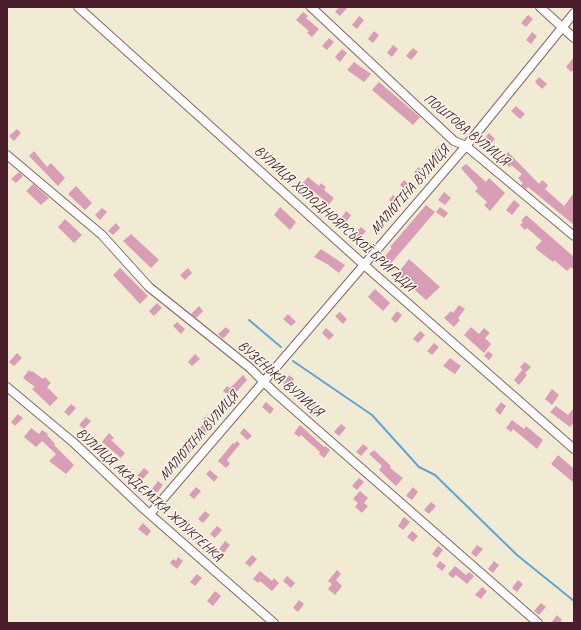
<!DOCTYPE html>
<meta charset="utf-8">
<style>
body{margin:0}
#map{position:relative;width:581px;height:630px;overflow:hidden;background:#f2ebd4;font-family:Caveat,sans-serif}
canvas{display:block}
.frame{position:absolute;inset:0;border:8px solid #4a1f2b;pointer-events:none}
</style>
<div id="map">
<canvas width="581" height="630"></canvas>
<div class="frame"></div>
</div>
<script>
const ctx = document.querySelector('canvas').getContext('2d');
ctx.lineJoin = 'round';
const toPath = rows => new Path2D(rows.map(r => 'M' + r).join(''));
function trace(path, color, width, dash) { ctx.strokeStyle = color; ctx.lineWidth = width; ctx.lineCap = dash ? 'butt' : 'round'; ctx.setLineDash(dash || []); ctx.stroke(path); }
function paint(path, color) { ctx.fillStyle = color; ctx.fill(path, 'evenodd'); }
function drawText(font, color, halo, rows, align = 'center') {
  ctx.font = font + ' Caveat,sans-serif'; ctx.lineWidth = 3; ctx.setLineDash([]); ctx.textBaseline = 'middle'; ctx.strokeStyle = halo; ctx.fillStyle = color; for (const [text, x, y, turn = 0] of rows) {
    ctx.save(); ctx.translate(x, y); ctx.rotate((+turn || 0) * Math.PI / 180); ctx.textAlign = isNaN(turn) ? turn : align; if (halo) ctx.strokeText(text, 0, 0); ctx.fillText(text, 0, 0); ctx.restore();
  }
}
trace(toPath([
 [249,320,281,347],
 [293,361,372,415,419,467,435,475,517,555,574,601]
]), '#5fa5d4', 2);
paint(toPath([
 [339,7,348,7,340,16,335,12],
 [303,12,308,16,306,18,319,29,312,37,307,33,309,31,296,20],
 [528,15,533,19,526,27,521,23],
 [359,16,364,20,357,29,352,25],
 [374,31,379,35,373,43,368,39],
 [532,32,537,36,531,44,526,40],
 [329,38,334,42,327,50,322,46],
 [393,45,398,49,392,57,387,53],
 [413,48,418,52,411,60,406,56],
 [342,49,347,53,340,62,335,57],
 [574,57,574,69,571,72,566,67],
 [354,62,371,74,364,82,347,70],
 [539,77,547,84,542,89,535,82],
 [379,82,420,117,413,125,372,90],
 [516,106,525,114,520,119,511,111],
 [17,129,21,133,14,141,9,136],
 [489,133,495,139,488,147,482,141],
 [438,146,443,150,436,158,431,154],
 [34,151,47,167,51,163,65,178,58,186,29,156],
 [508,152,539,184,542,180,548,185,545,189,564,206,574,193,574,225,528,187,526,189,521,185,523,183,518,178,522,174,511,165,509,167,501,159],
 [466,164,486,182,489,178,505,193,490,211,484,205,487,202,475,191,478,188,461,168],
 [419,167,427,174,422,179,414,172],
 [19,172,23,176,16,183,11,179],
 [308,177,319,186,321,183,326,187,324,190,334,198,327,207,322,202,324,200,308,187,306,189,301,185],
 [404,180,412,187,408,192,400,185],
 [33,184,49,198,41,205,26,191],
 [76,186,92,203,85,210,68,194],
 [444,192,451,198,445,205,438,200],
 [393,195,401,202,396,207,389,200],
 [514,200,520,205,512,215,506,210],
 [426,205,435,212,387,268,380,262,392,248,390,247],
 [280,207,296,222,290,230,274,215],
 [440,207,448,213,444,218,436,212],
 [102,208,107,212,100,220,95,215],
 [346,211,351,215,345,224,340,220],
 [526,215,574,257,574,270,571,267,567,271,554,260,553,262,535,248,542,241,527,228,525,230,520,225,523,222,521,221],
 [65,219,82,235,74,243,58,227],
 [116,223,120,228,113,235,108,231],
 [361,227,366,231,359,239,354,235],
 [131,234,159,260,151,268,123,241],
 [321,249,345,265,339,273,327,264,314,257],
 [409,259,440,287,426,300,397,274],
 [120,268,148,296,140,304,113,275],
 [188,268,192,273,185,280,180,275],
 [375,289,390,303,383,311,368,297],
 [157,303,162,308,154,316,149,311],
 [459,305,465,309,458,318,460,320,454,327,444,318,451,311,453,313],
 [199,306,203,311,196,318,191,314],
 [397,311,402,315,396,323,391,319],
 [340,312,347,319,343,324,335,316],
 [288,314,296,322,291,326,283,319],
 [177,322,185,329,181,334,173,326],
 [226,327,230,331,223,339,218,334],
 [471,327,479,334,484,328,490,333,485,338,491,344,484,353,464,335],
 [326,328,334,335,329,340,322,333],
 [420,331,425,335,418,343,413,339],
 [434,343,439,347,432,355,427,351],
 [488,351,493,355,489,360,484,356],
 [17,353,22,358,14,366,9,362],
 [195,354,200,359,192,366,188,362],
 [450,358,461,366,455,374,443,366],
 [525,362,531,367,525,373,520,367],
 [29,370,31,372,32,371,43,379,45,377,51,383,47,387,58,398,50,406,32,389,35,387,23,378],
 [522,370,527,375,519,385,514,380],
 [243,375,247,380,231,398,223,391,227,386,230,388],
 [289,375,294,379,288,388,283,384],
 [552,389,559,395,552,405,545,399],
 [266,402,274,409,270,414,262,407],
 [501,402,506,406,500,415,495,410],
 [71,404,76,408,69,416,64,412],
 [314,404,319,408,313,416,308,412],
 [556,406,568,415,574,408,574,423,570,427,550,412],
 [18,414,23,418,15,426,11,422],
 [207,415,215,422,198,440,193,436,205,422,203,419],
 [86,417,91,421,84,429,79,425],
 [512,420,524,429,526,426,543,440,537,449,513,429,511,432,506,428],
 [341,424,346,428,339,436,334,432],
 [300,425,324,447,325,446,330,450,324,458,319,454,320,452,301,435,299,437,294,433],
 [31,428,39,434,42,430,48,434,47,435,55,444,54,445,74,465,66,474,49,461,56,454,42,441,36,447,24,437],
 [244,428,252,436,247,440,240,433],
 [109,433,114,438,111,440,125,453,121,458,102,442],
 [237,441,240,444,227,460,230,464,226,468,218,461,233,443,234,444],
 [190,443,195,447,189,455,184,451],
 [363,444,368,448,361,456,356,452],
 [374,450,391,466,390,468,403,478,396,486,379,470,382,466,369,454],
 [558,455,574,469,574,483,551,464],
 [144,468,149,472,142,480,137,476],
 [210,470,218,477,214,482,206,474],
 [359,478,364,482,357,490,352,486],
 [158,481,163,485,157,493,152,489],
 [196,487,201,491,194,499,189,495],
 [413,487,418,492,412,500,406,496],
 [360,491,368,498,364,503,368,506,362,513,355,507,358,503,353,499],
 [431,502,436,506,429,514,424,510],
 [205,511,210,515,203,523,198,519],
 [404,517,410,522,403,530,398,526],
 [143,523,151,531,147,536,138,529],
 [217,526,222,530,215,538,210,534],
 [412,531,418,536,413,542,407,537],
 [225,541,230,545,224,553,219,549],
 [477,545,483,549,476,557,471,553],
 [438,546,443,550,437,558,432,554],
 [252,555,257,559,250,567,245,563],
 [178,557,183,561,177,569,170,563,173,559,176,561],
 [440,561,446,566,442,571,436,566],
 [494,561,499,565,493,573,488,569],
 [455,566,466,575,469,572,474,576,467,584,456,575,453,578,448,574],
 [337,570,341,574,336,580,342,586,335,595,328,589,332,584,328,581],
 [260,571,272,581,274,578,279,583,272,591,260,581,258,583,253,579],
 [197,574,202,578,195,586,190,582],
 [287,576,295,583,291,588,283,581],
 [518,580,523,584,517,592,512,588],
 [482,587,487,591,481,599,475,595],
 [215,591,221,596,213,606,207,601],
 [299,600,304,604,298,612,293,608],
 [541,603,546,607,539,615,534,611],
 [557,615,562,620,560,623,551,623]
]), '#d99db5');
const minor = toPath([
 [78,7,363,264,574,449],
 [311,7,454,141,466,146,574,236],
 [540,7,574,38],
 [7,155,102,235,149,287,250,368,273,391,538,623],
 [7,387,74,443,145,510,274,623],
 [150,514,466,146,574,13]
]);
trace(minor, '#856666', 10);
trace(minor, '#fff', 8);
drawText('14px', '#4a1f2b', '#fbf7ec', [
 ["ПОШТОВА ВУЛИЦЯ",466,130,39],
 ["МАЛЮТІНА ВУЛИЦЯ",410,190,-49],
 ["ВУЛИЦЯ ХОЛОДНОЯРСЬКОЇ БРИГАДИ",334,219,42],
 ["ВУЗЕНЬКА ВУЛИЦЯ",280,379,41],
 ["МАЛЮТІНА ВУЛИЦЯ",199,436,-49],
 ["ВУЛИЦЯ АКАДЕМІКА ЖЛУКТЕНКА",149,495,42]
]);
</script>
